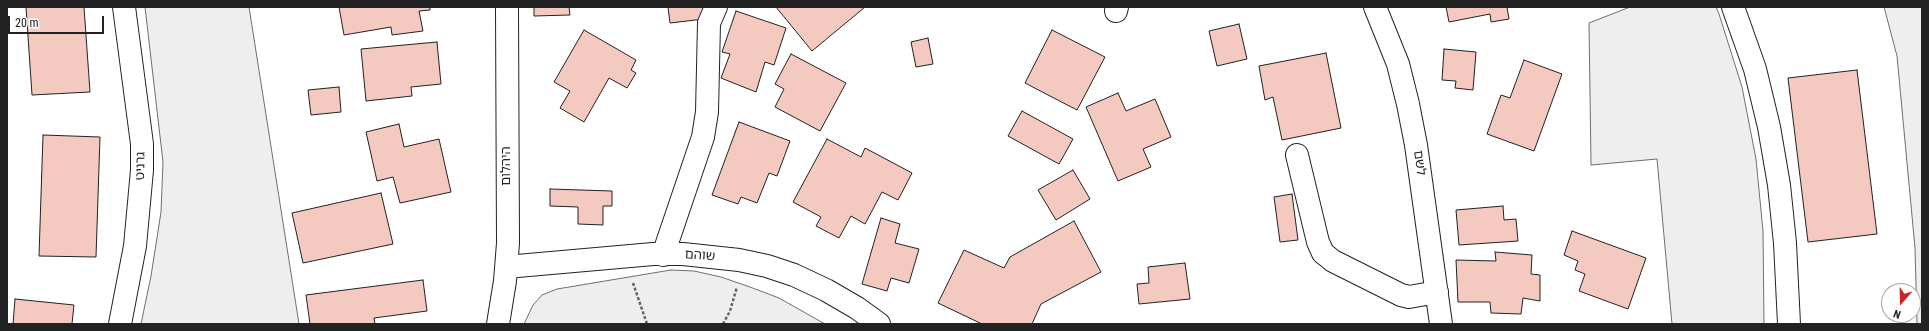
<!DOCTYPE html>
<meta charset="utf-8">
<style>
body{margin:0}
#map{position:relative;width:1929px;height:331px;overflow:hidden;background:#fff;font-family:"Roboto Condensed",sans-serif}
canvas{display:block}
.frame{position:absolute;inset:0;border:8px solid #222;pointer-events:none}
.north{position:absolute;left:1881px;top:283px;width:40px;height:40px;box-sizing:border-box;background:#fff;border:1px solid #a7a7a7;border-radius:50%;rotate:200deg;font-size:11px;font-weight:700;line-height:16px;text-align:center;color:#222}
.north::after{content:'';display:block;margin:auto;width:14px;height:18px;background:#c62828;clip-path:polygon(50% 0,100% 100%,50% 72%,0 100%)}
.scale{position:absolute;left:8px;top:16px;width:96px;height:18px;box-sizing:border-box;border:2px solid #222;border-top:0;padding-left:5px;font-size:12px;line-height:14px;white-space:nowrap;color:#222;-webkit-text-stroke:3px #fff;paint-order:stroke}
</style>
<div id="map">
<canvas width="1929" height="331"></canvas>
<div class="frame"></div>
<div class="north">N</div>
<div class="scale">20 m</div>
</div>
<script>
const ctx = document.querySelector('canvas').getContext('2d');
ctx.lineJoin = 'round';
function paint(path, color) { ctx.fillStyle = color; ctx.fill(path, 'evenodd'); }
const toPath = rows => new Path2D(rows.map(r => 'M' + r).join(''));
function trace(path, color, width, dash) { ctx.strokeStyle = color; ctx.lineWidth = width; ctx.lineCap = dash ? 'butt' : 'round'; ctx.setLineDash(dash || []); ctx.stroke(path); }
function drawText(font, color, halo, rows, align = 'center') {
  ctx.font = font + ' "Roboto Condensed","Noto Sans Hebrew",sans-serif'; ctx.lineWidth = 3; ctx.setLineDash([]); ctx.textBaseline = 'middle'; ctx.strokeStyle = halo; ctx.fillStyle = color; for (const [text, x, y, turn = 0] of rows) {
    ctx.save(); ctx.translate(x, y); ctx.rotate((+turn || 0) * Math.PI / 180); ctx.textAlign = isNaN(turn) ? turn : align; if (halo) ctx.strokeText(text, 0, 0); ctx.fillText(text, 0, 0); ctx.restore();
  }
}
const green = toPath([
 [145,7,249,7,299,324,141,324,151,276,161,212,163,162,145,7],
 [1630,7,1716,7,1719,14,1742,87,1756,159,1763,231,1764,324,1672,324,1657,159,1591,165,1589,23,1630,7],
 [1884,7,1922,7,1922,324,1917,324,1915,248,1897,56,1884,7],
 [671,270,694,271,721,277,750,287,779,298,825,324,524,324,533,305,542,295,557,289,671,270]
]);
paint(green, '#eee');
trace(green, '#6f6f6f', 1);
const building = toPath([
 [26,7,84,7,90,92,32,95,26,7],
 [339,7,430,7,430,10,419,11,423,31,392,35,391,27,344,35,339,7],
 [534,7,569,7,570,15,534,16,534,7],
 [668,7,703,7,704,19,670,23,668,7],
 [776,7,865,7,812,51,776,7],
 [1446,7,1507,7,1509,19,1491,22,1490,14,1449,22,1446,7],
 [736,11,786,28,774,65,765,62,756,92,721,78,730,54,722,52,736,11],
 [1239,24,1247,59,1217,66,1209,31,1239,24],
 [584,30,636,60,631,70,636,73,627,88,609,78,584,122,560,108,570,91,554,82,584,30],
 [1052,30,1105,57,1077,110,1025,83,1052,30],
 [928,38,933,64,916,67,911,42,928,38],
 [437,42,441,84,411,87,412,96,366,101,361,49,437,42],
 [1444,49,1476,52,1473,90,1455,88,1456,81,1442,80,1444,49],
 [1326,53,1341,128,1282,140,1273,97,1265,100,1259,66,1326,53],
 [791,54,846,83,820,131,775,107,784,89,775,84,791,54],
 [1524,60,1562,74,1534,151,1487,134,1501,95,1510,98,1524,60],
 [1857,70,1877,234,1808,242,1788,78,1857,70],
 [339,87,341,112,311,115,308,90,339,87],
 [1118,93,1126,111,1155,99,1171,137,1143,149,1151,167,1118,181,1086,107,1118,93],
 [1022,111,1073,139,1059,164,1008,136,1022,111],
 [739,122,790,141,777,176,769,173,757,203,741,197,738,204,712,195,739,122],
 [399,124,404,147,439,139,451,192,400,203,393,177,377,181,366,132,399,124],
 [43,135,100,137,96,257,39,256,43,135],
 [827,139,861,157,865,148,912,173,898,200,882,192,865,224,851,216,839,238,816,226,821,217,793,202,827,139],
 [1073,170,1090,199,1056,220,1038,190,1073,170],
 [550,189,612,191,612,206,603,206,603,225,578,224,578,207,550,206,550,189],
 [381,193,393,244,303,263,292,213,381,193],
 [1292,194,1298,240,1280,242,1274,197,1292,194],
 [1503,206,1504,220,1516,219,1518,241,1459,245,1456,210,1503,206],
 [881,218,900,224,895,243,919,249,909,283,891,278,887,291,862,284,881,218],
 [1074,221,1101,272,1041,304,1032,324,982,324,938,303,964,250,1004,268,1010,257,1074,221],
 [1572,231,1646,258,1628,309,1579,291,1585,274,1575,270,1578,261,1564,255,1572,231],
 [1495,252,1532,255,1531,274,1540,275,1540,301,1523,298,1521,314,1491,313,1490,302,1458,302,1456,260,1496,261,1495,252],
 [1185,263,1190,299,1139,304,1137,284,1149,283,1148,267,1185,263],
 [423,280,427,311,374,318,375,324,310,324,306,295,423,280],
 [15,299,74,305,72,324,13,324,15,299]
]);
paint(building, '#f3c9c0');
trace(building, '#222', 1);
const minor = toPath([
 [1375,7,1398,64,1408,104,1416,145,1441,324],
 [1733,7,1755,69,1769,127,1779,185,1785,243,1789,324],
 [1116,11,1117,7],
 [1297,155,1318,242,1323,253,1333,261,1401,295,1409,297,1437,292],
 [663,255,703,137,707,112,709,23,716,7],
 [506,267,653,254,683,254,739,260,767,266,794,275,826,290,857,308,879,324],
 [120,324,135,246,142,170,142,144,124,7],
 [498,324,505,281,508,243,507,7]
]);
trace(minor, '#222', 24);
trace(toPath([
 [633,283,647,324],
 [723,324,730,311,737,287]
]), '#646464', 2.5, [3, 2]);
trace(minor, '#fff', 22);
drawText('13px', '#222', '#fff', [
 ["לשם",1419,163,82],
 ["גרניט",141,166,-89],
 ["היהלום",507,166,-90],
 ["שוהם",700,256,4]
]);
</script>
